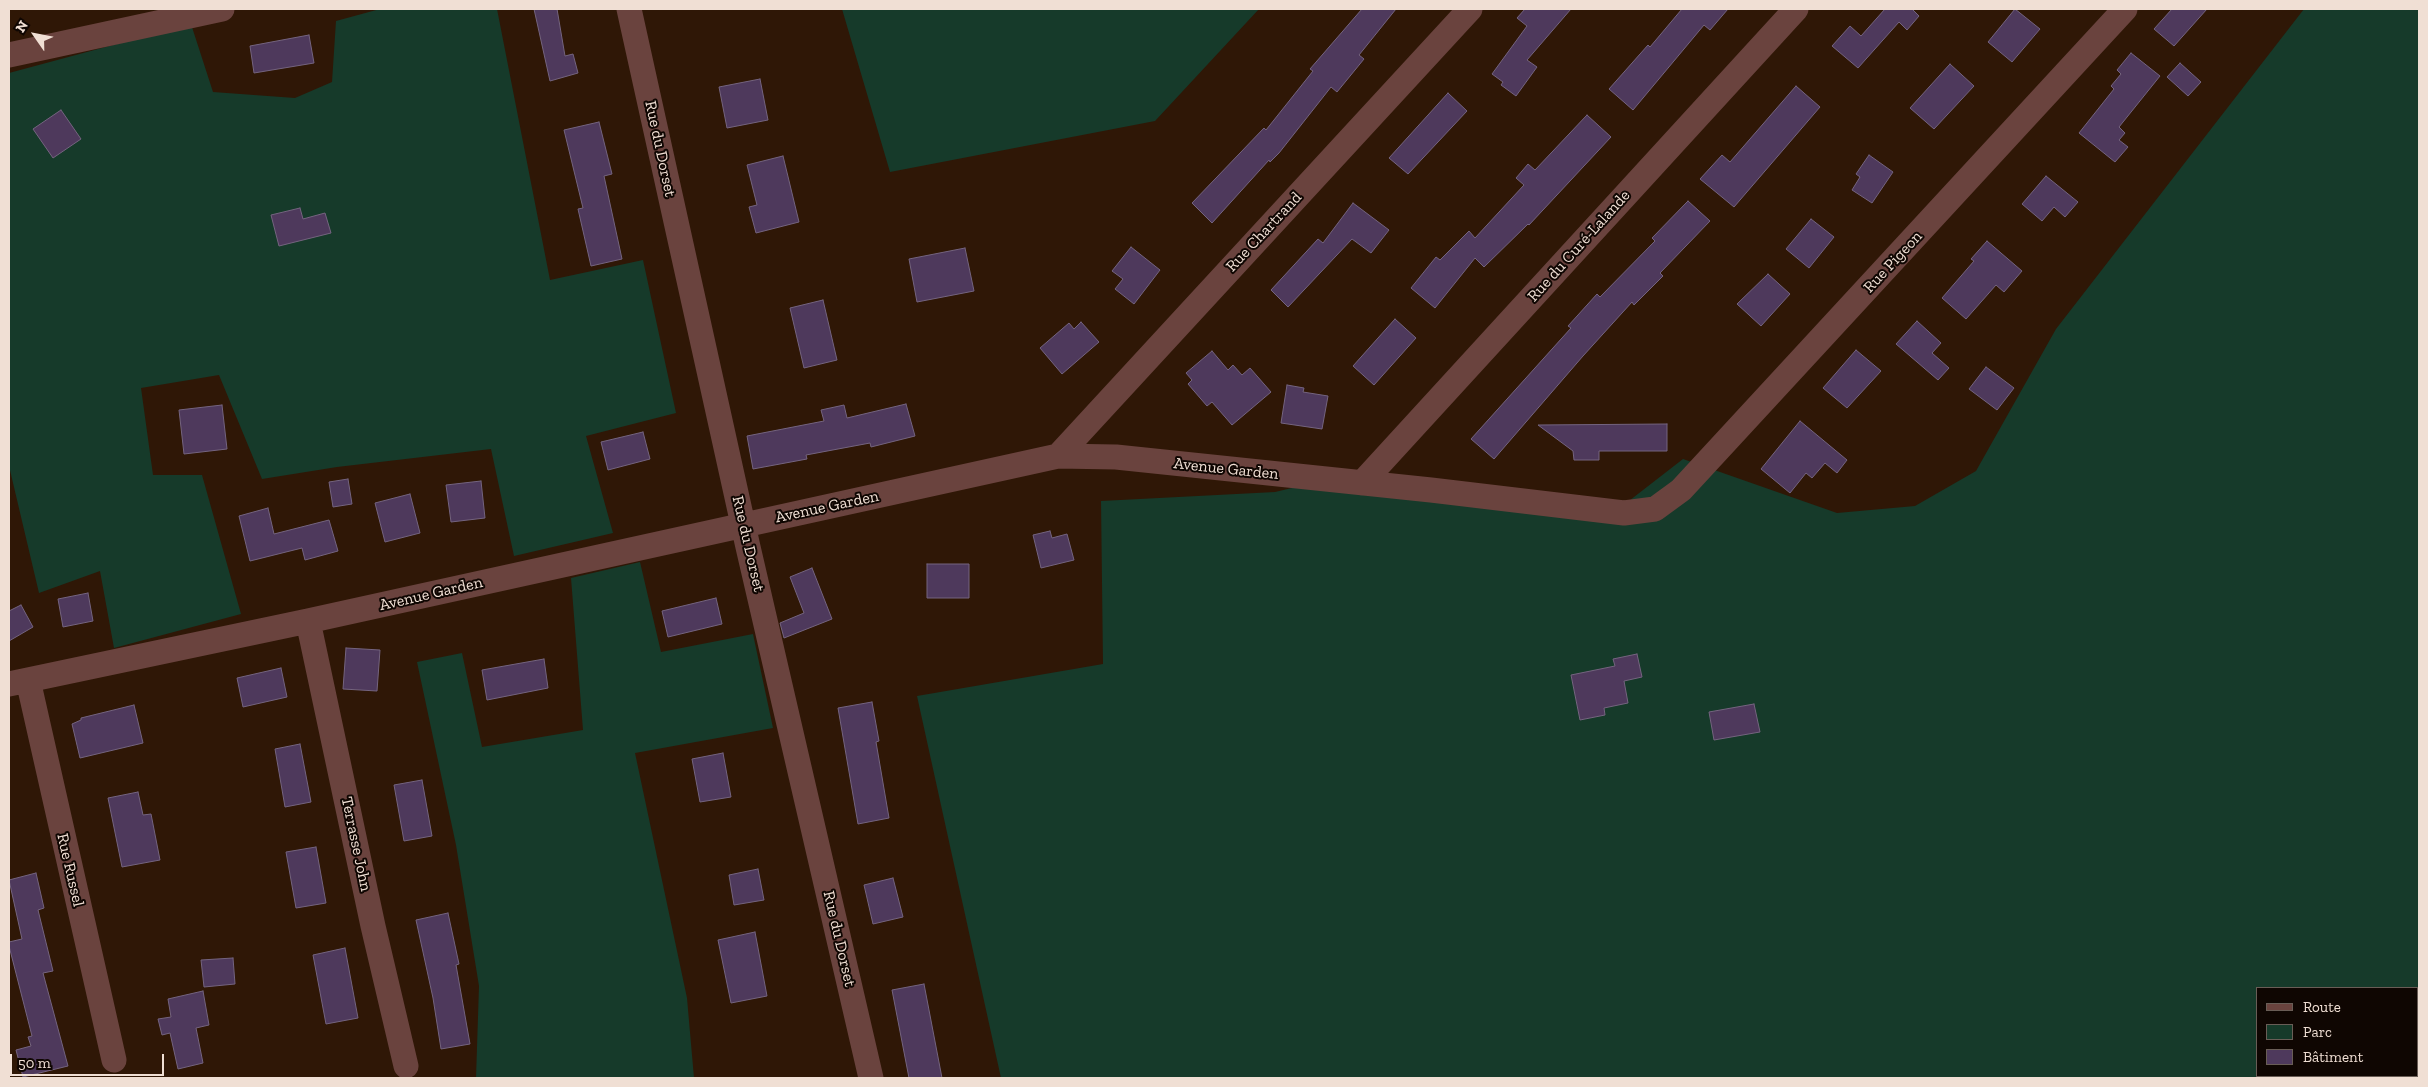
<!DOCTYPE html>
<meta charset="utf-8">
<style>
body{margin:0}
#map{position:relative;width:2428px;height:1087px;overflow:hidden;background:#2f1706;font-family:"Zilla Slab",serif}
canvas{display:block}
.frame{position:absolute;inset:0;border:10px solid #f0dfd4;pointer-events:none}
.legend{position:absolute;left:2256px;top:987px;width:162px;height:90px;box-sizing:border-box;background:#0f0602;border:1px solid #695d56;margin:0;padding:6px 9px;list-style:none;font-size:15px;color:#f0dfd4}
.legend li{display:flex;align-items:center;gap:10px;height:25px}
.legend b{width:25px;border:1px solid #695d56}
.north{position:absolute;left:10px;top:10px;width:50px;height:50px;-webkit-text-stroke:4px #0f0602;paint-order:stroke;rotate:303deg;font-size:14px;font-weight:700;line-height:20px;text-align:center;color:#f0dfd4}
.north::after{content:'';display:block;margin:auto;width:18px;height:22px;background:#f0dfd4;clip-path:polygon(50% 0,100% 100%,50% 72%,0 100%)}
.scale{position:absolute;left:10px;top:1054px;width:154px;height:22px;box-sizing:border-box;border:2px solid #f0dfd4;border-top:0;padding-left:6px;font-size:15px;line-height:18px;white-space:nowrap;color:#f0dfd4;-webkit-text-stroke:4px #0f0602;paint-order:stroke}
</style>
<div id="map">
<canvas width="2428" height="1087"></canvas>
<div class="frame"></div>
<ul class="legend">
<li><b style="height:6px;background:#6a433e"></b>Route</li>
<li><b style="height:14px;background:#163a2a"></b>Parc</li>
<li><b style="height:14px;background:#4e395c"></b>Bâtiment</li>
</ul>
<div class="north">N</div>
<div class="scale">50 m</div>
</div>
<script>
const ctx = document.querySelector('canvas').getContext('2d');
ctx.lineJoin = 'round';
function paint(path, color) { ctx.fillStyle = color; ctx.fill(path, 'evenodd'); }
const toPath = rows => new Path2D(rows.map(r => 'M' + r).join(''));
function trace(path, color, width, dash) { ctx.strokeStyle = color; ctx.lineWidth = width; ctx.lineCap = dash ? 'butt' : 'round'; ctx.setLineDash(dash || []); ctx.stroke(path); }
function drawText(font, color, halo, rows, align = 'center') {
  ctx.font = font + ' "Zilla Slab",serif'; ctx.lineWidth = 4; ctx.setLineDash([]); ctx.textBaseline = 'middle'; ctx.strokeStyle = halo; ctx.fillStyle = color; for (const [text, x, y, turn = 0] of rows) {
    ctx.save(); ctx.translate(x, y); ctx.rotate((+turn || 0) * Math.PI / 180); ctx.textAlign = isNaN(turn) ? turn : align; if (halo) ctx.strokeText(text, 0, 0); ctx.fillText(text, 0, 0); ctx.restore();
  }
}
paint(toPath([
 [380,9,497,9,550,280,643,260,676,413,586,436,613,533,514,556,491,449,337,467,262,479,219,375,141,388,153,475,202,475,241,614,114,648,100,571,39,593,9,466,9,73,191,24,213,92,295,98,332,82,336,21],
 [842,9,1259,9,1155,121,890,172],
 [2304,9,2419,9,2419,1028,2417,1034,2417,988,2257,988,2257,1076,2400,1076,2400,1078,1001,1078,917,696,1103,664,1101,501,1275,492,1359,472,1625,504,1683,459,1837,513,1915,506,1976,471,2056,329],
 [640,562,661,652,753,634,773,728,635,753,687,998,694,1078,476,1078,479,986,456,845,417,662,462,653,482,747,583,730,571,578]
]), '#163a2a');
const building = toPath([
 [534,9,557,9,565,56,573,54,578,73,550,81,534,9],
 [1362,9,1396,9,1359,55,1364,59,1337,92,1331,87,1279,153,1270,162,1269,160,1212,223,1192,203,1264,128,1266,130,1313,71,1310,69,1362,9],
 [1525,9,1571,9,1527,60,1537,67,1516,96,1501,85,1503,82,1492,74,1527,26,1517,18,1525,9],
 [1682,9,1728,9,1710,30,1704,25,1633,110,1609,89,1648,45,1650,47,1682,9],
 [1885,9,1912,9,1919,16,1907,30,1899,22,1858,68,1832,46,1850,26,1861,36,1885,9],
 [2015,9,2040,29,2012,62,1988,42,2015,9],
 [2172,9,2207,9,2174,46,2154,29,2172,9],
 [309,35,314,63,254,73,250,46,309,35],
 [2131,53,2160,76,2119,127,2125,133,2119,140,2128,147,2115,162,2079,133,2114,89,2111,86,2121,74,2117,70,2131,53],
 [2180,63,2201,82,2188,96,2167,77,2180,63],
 [1950,64,1974,86,1934,129,1910,108,1950,64],
 [760,79,768,120,727,128,719,87,760,79],
 [1796,86,1820,107,1734,207,1700,179,1722,155,1730,162,1796,86],
 [1448,93,1467,111,1408,174,1389,158,1448,93],
 [61,110,81,139,53,158,33,129,61,110],
 [1587,115,1611,137,1529,225,1528,224,1484,267,1475,258,1435,308,1411,288,1436,257,1440,260,1469,231,1475,238,1524,185,1516,178,1528,164,1535,170,1587,115],
 [599,122,612,174,604,176,622,259,591,266,578,209,583,208,564,130,599,122],
 [1869,155,1893,172,1872,203,1852,190,1860,177,1856,174,1869,155],
 [783,156,799,222,756,233,749,207,757,205,747,165,783,156],
 [2046,176,2078,202,2065,217,2054,207,2042,221,2022,204,2046,176],
 [1688,201,1710,221,1660,273,1663,276,1634,305,1632,302,1583,356,1494,459,1471,439,1571,328,1568,326,1597,294,1600,297,1655,241,1652,238,1688,201],
 [1353,203,1389,230,1371,253,1352,239,1288,307,1271,290,1318,239,1323,243,1353,203],
 [300,208,303,219,325,213,331,233,279,246,271,215,300,208],
 [1811,219,1834,237,1809,268,1786,249,1811,219],
 [1987,241,2022,271,2004,292,1996,285,1966,319,1942,298,1974,261,1971,259,1987,241],
 [1131,247,1160,270,1134,304,1115,289,1123,279,1112,271,1131,247],
 [965,248,974,291,917,302,909,259,965,248],
 [1768,274,1790,294,1761,326,1737,304,1768,274],
 [823,300,837,360,804,368,790,308,823,300],
 [1395,319,1416,338,1374,385,1353,366,1395,319],
 [1917,321,1941,343,1932,353,1949,368,1938,380,1896,344,1917,321],
 [1081,322,1099,342,1062,374,1040,348,1069,323,1074,329,1081,322],
 [1856,350,1881,371,1847,408,1823,388,1856,350],
 [1212,351,1228,370,1233,365,1242,375,1250,368,1271,392,1232,425,1212,402,1207,406,1188,384,1192,380,1186,373,1212,351],
 [1986,367,2014,388,1997,410,1969,389,1986,367],
 [1287,385,1304,388,1303,392,1328,396,1322,429,1281,423,1287,385],
 [906,404,915,436,871,447,870,443,806,455,807,459,753,469,747,436,824,421,821,410,844,405,847,418,906,404],
 [222,405,227,449,184,454,179,410,222,405],
 [1800,421,1847,460,1837,473,1825,463,1812,478,1806,473,1790,493,1761,469,1800,421],
 [1667,424,1667,451,1599,451,1599,460,1574,460,1573,451,1538,425,1667,424],
 [643,432,650,459,608,470,601,442,643,432],
 [348,479,352,504,333,507,329,482,348,479],
 [481,481,485,518,451,522,446,485,481,481],
 [410,494,420,533,385,542,375,503,410,494],
 [268,508,274,534,329,520,338,551,305,560,302,548,250,561,239,516,268,508],
 [1050,531,1052,538,1067,534,1074,560,1041,568,1033,535,1050,531],
 [927,564,969,564,969,598,927,598,927,564],
 [812,568,832,619,784,638,780,623,804,613,790,577,812,568],
 [88,593,93,621,63,627,58,599,88,593],
 [716,598,722,624,668,637,662,611,716,598],
 [21,605,33,627,9,641,9,611,21,605],
 [346,648,380,650,377,691,343,689,346,648],
 [1637,654,1642,677,1624,681,1628,703,1604,708,1605,715,1580,720,1571,675,1615,666,1613,659,1637,654],
 [544,659,548,688,487,700,482,670,544,659],
 [281,668,287,697,243,707,237,678,281,668],
 [872,702,879,741,876,742,889,818,858,824,838,708,872,702],
 [1754,704,1760,732,1714,740,1709,712,1754,704],
 [134,705,143,743,80,758,72,724,81,720,81,718,134,705],
 [300,744,311,802,285,807,275,749,300,744],
 [723,753,731,797,700,802,692,759,723,753],
 [422,780,432,836,404,841,394,785,422,780],
 [138,792,143,815,151,814,160,860,122,867,108,798,138,792],
 [316,847,326,903,296,908,286,852,316,847],
 [758,869,764,900,734,905,729,875,758,869],
 [36,873,44,908,38,910,53,971,43,973,68,1066,23,1077,16,1050,31,1046,28,1037,32,1036,9,946,9,942,22,939,9,880,36,873],
 [893,878,903,917,873,924,864,885,893,878],
 [448,913,459,964,456,965,470,1044,441,1049,433,998,416,920,448,913],
 [755,932,767,996,731,1003,718,940,755,932],
 [345,948,358,1018,326,1024,313,955,345,948],
 [233,958,235,984,204,987,201,960,233,958],
 [924,984,942,1078,909,1078,892,990,924,984],
 [203,991,209,1025,196,1028,203,1063,178,1069,170,1033,162,1035,158,1019,171,1017,168,999,203,991]
]);
paint(building, '#4e395c');
trace(building, '#74647f', 1);
trace(toPath([
 [629,9,748,547,871,1078],
 [9,55,222,9],
 [1058,456,1470,9],
 [1362,483,1796,9],
 [308,621,373,926,406,1066],
 [28,680,114,1060],
 [9,684,308,621,1058,456,1116,457,1431,490,1624,513,1655,509,1681,490,2125,9]
]), '#6a433e', 25);
drawText('16px', '#f0dfd4', '#0f0602', [
 ["Rue du Dorset",660,149,78],
 ["Rue Chartrand",1264,232,-47],
 ["Rue du Curé-Lalande",1579,246,-48],
 ["Rue Pigeon",1893,262,-47],
 ["Avenue Garden",1226,469,6],
 ["Avenue Garden",827,507,-12],
 ["Rue du Dorset",748,544,77],
 ["Avenue Garden",431,594,-13],
 ["Terrasse John",356,844,78],
 ["Rue Russel",70,870,77],
 ["Rue du Dorset",839,939,77]
]);
</script>
